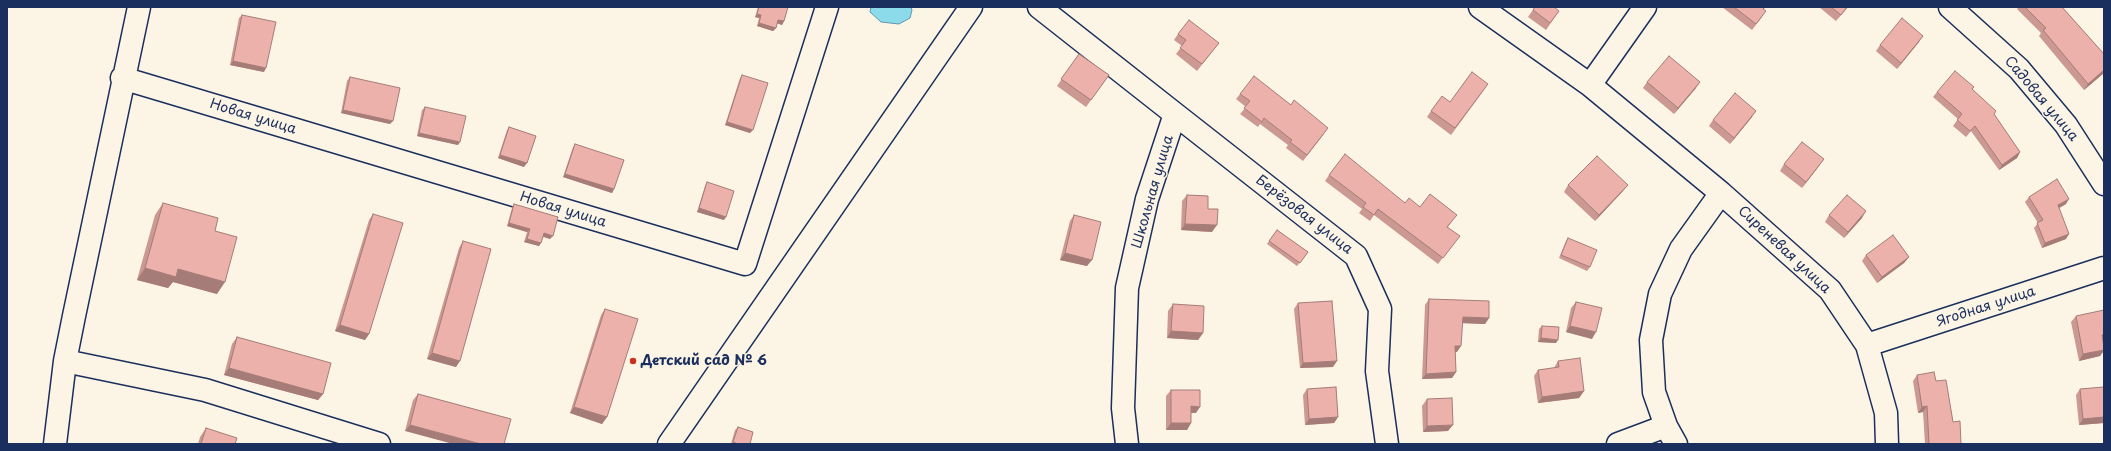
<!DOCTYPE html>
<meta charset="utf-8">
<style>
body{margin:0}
#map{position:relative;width:2111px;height:451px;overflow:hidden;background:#fcf5e5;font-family:"Playpen Sans",sans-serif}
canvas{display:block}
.frame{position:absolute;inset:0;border:8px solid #1b2f5e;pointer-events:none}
</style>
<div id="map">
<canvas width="2111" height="451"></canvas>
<div class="frame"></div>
</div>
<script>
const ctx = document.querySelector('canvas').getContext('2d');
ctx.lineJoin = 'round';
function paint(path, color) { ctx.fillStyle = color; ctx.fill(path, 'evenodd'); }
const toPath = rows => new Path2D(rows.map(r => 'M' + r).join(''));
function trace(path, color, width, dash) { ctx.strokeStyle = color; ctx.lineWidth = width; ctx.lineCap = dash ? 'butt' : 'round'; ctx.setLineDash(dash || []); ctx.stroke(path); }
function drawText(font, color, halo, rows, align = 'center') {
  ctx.font = font + ' "Playpen Sans",sans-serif'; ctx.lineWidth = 3; ctx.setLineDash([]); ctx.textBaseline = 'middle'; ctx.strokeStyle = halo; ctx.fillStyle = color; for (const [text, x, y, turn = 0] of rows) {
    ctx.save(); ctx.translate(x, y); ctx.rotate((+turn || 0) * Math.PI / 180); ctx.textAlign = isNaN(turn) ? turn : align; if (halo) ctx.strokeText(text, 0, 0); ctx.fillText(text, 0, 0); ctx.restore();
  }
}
const water = toPath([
 [871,7,911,7,912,10,910,18,899,24,881,22,870,12,871,7]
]);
paint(water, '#8cdbea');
trace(water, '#5f96b2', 1);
const minor = toPath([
 [1039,7,1175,114,1147,199,1127,288,1123,408,1127,444],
 [1480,7,1590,85,1721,193,1830,290,1867,345,1886,413,1887,444],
 [1950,7,2019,69,2066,125,2104,184],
 [122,78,745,264,827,7],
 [1590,85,1645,7],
 [1175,114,1356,256,1380,309,1377,371,1387,444],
 [1867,345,2104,268],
 [65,361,205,390,379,444],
 [55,444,65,361,74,316,139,7],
 [669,444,971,7],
 [1618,444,1666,426],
 [1676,444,1666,426,1654,392,1651,340,1660,294,1681,249,1721,193]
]);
trace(minor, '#1b2f5e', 25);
trace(minor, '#fcf5e5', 22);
paint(toPath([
 [758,7,788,7,784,21,782,25,777,23,776,28,773,31,757,26,759,18,755,17],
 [1535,7,1559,11,1546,30,1528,17],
 [1722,7,1766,7,1764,9,1762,17,1752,30],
 [1819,7,1848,7,1836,21],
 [2019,7,2062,7,2104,54,2104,73,2084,90,2039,36,2041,33,2017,9],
 [242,15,264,72,230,65,239,18],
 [1178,34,1219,43,1197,71,1176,54,1182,46,1174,40],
 [1919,42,1897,69,1876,51,1880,45],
 [1079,54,1109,75,1086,107,1057,86],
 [742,75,750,133,725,125,740,78],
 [350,77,390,124,341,113,347,81],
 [1647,82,1696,88,1674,114,1643,88],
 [1484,90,1451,135,1427,117,1431,111,1450,102],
 [1973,90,1994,114,2020,152,2017,158,1999,170,1971,131,1966,137,1953,126,1958,119,1933,97,1937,92],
 [1240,94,1324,134,1303,161,1286,148,1288,145,1260,124,1258,127,1240,114,1246,107,1236,99],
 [425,107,458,145,417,136,422,110],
 [1752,117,1730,144,1709,126,1713,120],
 [509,127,524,167,498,158,507,130],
 [575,144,614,189,612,193,563,177,573,147],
 [1784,164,1819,166,1802,188,1780,171],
 [1329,175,1405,203,1420,207,1452,221,1448,227,1455,242,1438,264,1374,215,1370,221,1359,213,1362,209,1325,181],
 [707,182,724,220,697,212,705,186],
 [1568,185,1623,191,1595,221,1564,192],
 [1187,195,1208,209,1212,232,1181,230,1182,201],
 [2029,197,2066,204,2059,208,2066,239,2042,248,2034,228,2038,223,2025,202],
 [163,203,215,231,217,294,173,282,168,288,137,280,155,215],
 [514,204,550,239,543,237,539,246,524,242,527,232,507,226,512,208],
 [373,214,369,334,365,340,335,331,369,220],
 [1074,215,1087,266,1060,260,1070,221],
 [1829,215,1862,218,1844,238,1825,222],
 [1277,230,1308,252,1297,266,1267,244],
 [1568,238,1590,267,1587,271,1559,258,1566,241],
 [463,241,456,367,427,359,459,248],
 [1866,255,1909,257,1904,263,1877,283,1862,261],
 [1429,299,1489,318,1485,324,1462,323,1457,352,1455,352,1456,372,1452,378,1422,379,1425,305],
 [1576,302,1592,339,1566,332,1571,308],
 [1298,303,1333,367,1300,368,1294,309],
 [1173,304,1203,333,1198,340,1167,338,1168,311],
 [605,309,607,417,602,424,570,413,601,315],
 [2076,316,2103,340,2104,351,2100,356,2079,361,2071,322],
 [1542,326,1556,343,1538,342,1539,329],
 [237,337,323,394,318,400,224,375,232,344],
 [1558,361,1584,391,1579,398,1538,403,1534,376,1538,370,1554,368],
 [1917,375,1936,381,1953,422,1961,444,1925,444,1923,412,1918,413,1913,381],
 [2104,387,2104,423,2079,425,2076,395,2080,389],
 [1307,389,1338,417,1334,423,1305,425,1303,395],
 [1171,390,1196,413,1191,413,1191,423,1187,430,1166,430,1166,396],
 [418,394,511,419,405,431,413,400],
 [1427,399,1448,431,1423,432,1422,406],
 [738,427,750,444,731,444,735,430],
 [206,428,235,444,198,444,200,437]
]), '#cb9892');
paint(toPath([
 [1847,7,1848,7,1836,21,1841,15],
 [757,14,761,15,759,18,755,17],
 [778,20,784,21,782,25,776,23],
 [759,23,776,28,773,31,757,26],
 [1923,36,1919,42,1897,69,1901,63],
 [233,61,266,68,264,72,230,65],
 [2104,70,2104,73,2084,90,2088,84],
 [1700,82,1696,88,1674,114,1678,108],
 [343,110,393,121,390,124,341,113],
 [1756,111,1752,117,1730,144,1734,138],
 [727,122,753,130,750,133,725,125],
 [419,133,460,142,458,145,417,136],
 [2020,152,2017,158,1999,170,2002,165],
 [500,155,527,163,524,167,498,158],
 [1824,159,1819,166,1802,188,1806,182],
 [565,174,614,189,612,193,563,177],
 [1628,185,1623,191,1595,221,1599,215],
 [2069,199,2066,204,2054,211,2058,205],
 [699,208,726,217,724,220,697,212],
 [1866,211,1862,218,1844,238,1848,232],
 [509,223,530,229,527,232,507,226],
 [1185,224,1217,225,1212,232,1181,230],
 [544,233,553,236,550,239,542,236],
 [2069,234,2066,239,2042,248,2045,243],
 [527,239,541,243,539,246,524,242],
 [1065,253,1092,260,1087,266,1060,260],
 [1909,257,1904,263,1877,283,1882,277],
 [145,268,178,269,225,282,217,294,173,282,168,288,137,280],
 [1463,317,1489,318,1485,324,1459,323],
 [340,325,369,334,365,340,335,331],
 [1570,326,1596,332,1592,339,1566,332],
 [1171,331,1203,333,1198,340,1167,338],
 [2104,334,2104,340,2097,341,2102,335],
 [1541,338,1558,340,1556,343,1538,342],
 [1455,346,1461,346,1457,352,1451,352],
 [2104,350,2100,356,2079,361,2083,354],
 [432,353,460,361,456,367,427,359],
 [1337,361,1333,367,1300,368,1303,363],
 [229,368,323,394,318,400,224,375],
 [1456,372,1452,378,1422,379,1426,374],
 [1584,391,1579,398,1538,403,1542,397],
 [1191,406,1200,407,1196,413,1187,413],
 [1927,406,1923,412,1918,413,1922,407],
 [574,407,607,417,602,424,570,413],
 [1338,417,1334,423,1305,425,1309,419],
 [2104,417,2104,423,2079,425,2083,419],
 [1171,423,1191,423,1187,430,1166,430],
 [410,425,481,444,453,444,405,431],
 [1453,425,1448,431,1423,432,1427,426]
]), '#a57c77');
const building = toPath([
 [759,7,788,7,784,21,778,20,776,28,759,23,761,15,757,14,759,7],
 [1535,7,1554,7,1559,11,1550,23,1533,10,1535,7],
 [1734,7,1765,7,1763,9,1766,11,1756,24,1734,7],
 [1831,7,1847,7,1841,15,1831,7],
 [2025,7,2062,7,2104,54,2104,70,2088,84,2043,30,2046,28,2025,7],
 [242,15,276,22,266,68,233,61,242,15],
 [1902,18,1923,36,1901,63,1880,45,1902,18],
 [1189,20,1219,43,1202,64,1180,48,1186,40,1178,34,1189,20],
 [1079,54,1109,75,1091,100,1061,79,1079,54],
 [1669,56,1700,82,1678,108,1647,82,1669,56],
 [1955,71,1974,87,1972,89,1996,111,1994,114,2020,152,2002,165,1975,126,1970,131,1957,120,1962,114,1937,92,1955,71],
 [1472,72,1488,84,1455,128,1431,111,1442,96,1450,102,1472,72],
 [742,75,768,83,753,130,727,122,742,75],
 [1254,76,1291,105,1294,100,1328,128,1307,155,1290,142,1292,140,1264,118,1262,122,1244,108,1250,101,1240,94,1254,76],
 [350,77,400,88,393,121,343,110,350,77],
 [1735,93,1756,111,1734,138,1713,120,1735,93],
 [425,107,466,116,460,142,419,133,425,107],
 [509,127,536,136,527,163,500,155,509,127],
 [1802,142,1824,159,1806,182,1784,164,1802,142],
 [575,144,624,160,614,189,565,174,575,144],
 [1345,154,1405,203,1409,198,1420,207,1430,194,1457,215,1447,227,1460,236,1443,258,1378,209,1374,215,1363,207,1366,203,1329,175,1345,154],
 [1597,156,1628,185,1599,215,1568,185,1597,156],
 [2057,179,2069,199,2058,205,2069,234,2045,243,2037,223,2043,220,2029,197,2057,179],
 [707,182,734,191,726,217,699,208,707,182],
 [1187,195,1208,196,1208,209,1218,209,1217,225,1185,224,1187,195],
 [1847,195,1866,211,1848,232,1829,215,1847,195],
 [163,203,218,218,215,231,237,237,225,282,178,269,176,277,145,268,163,203],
 [514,204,558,217,553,236,544,233,541,243,527,239,530,229,509,223,514,204],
 [373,214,403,223,369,334,340,325,373,214],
 [1074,215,1101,222,1092,260,1065,253,1074,215],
 [1277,230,1308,252,1300,263,1269,241,1277,230],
 [1893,235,1909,257,1882,277,1866,255,1893,235],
 [1568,238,1597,250,1590,267,1561,255,1568,238],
 [463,241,491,249,460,361,432,353,463,241],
 [1429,299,1489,301,1489,318,1463,317,1461,346,1455,346,1456,372,1426,374,1429,299],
 [1332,301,1337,361,1303,363,1298,303,1332,301],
 [1576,302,1602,308,1596,332,1570,326,1576,302],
 [1173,304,1204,306,1203,333,1171,331,1173,304],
 [605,309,638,319,607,417,574,407,605,309],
 [2104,310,2104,334,2102,335,2104,347,2104,350,2083,354,2076,316,2104,310],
 [1542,326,1559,327,1558,340,1541,338,1542,326],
 [237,337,331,363,323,394,229,368,237,337],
 [1580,358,1584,391,1542,397,1538,370,1559,367,1558,361,1580,358],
 [1934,372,1936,381,1946,380,1953,422,1960,421,1961,444,1929,444,1927,406,1922,407,1917,375,1934,372],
 [1336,387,1338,417,1309,419,1307,389,1336,387],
 [2104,387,2104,417,2083,419,2080,389,2104,387],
 [1171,390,1200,390,1200,407,1191,406,1191,423,1171,423,1171,390],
 [418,394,511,419,504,444,481,444,410,425,418,394],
 [1452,398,1453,425,1427,426,1427,399,1452,398],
 [738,427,753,432,750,444,738,444,733,442,738,427],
 [206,428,237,438,235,444,201,444,206,428]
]);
paint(building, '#ecb1aa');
trace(building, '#a57c77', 1);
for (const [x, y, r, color] of [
 [633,361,4,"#c8321e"]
]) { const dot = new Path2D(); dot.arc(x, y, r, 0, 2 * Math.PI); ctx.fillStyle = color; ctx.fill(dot); trace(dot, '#fcf5e5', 1.5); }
drawText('14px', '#1b2f5e', '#fcf5e5', [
 ["Садовая улица",2041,99,50],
 ["Новая улица",253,117,17],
 ["Школьная улица",1153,192,-74],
 ["Новая улица",563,210,17],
 ["Берёзовая улица",1304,215,38],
 ["Сиреневая улица",1784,250,43],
 ["Ягодная улица",1986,307,-18]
]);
drawText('bold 14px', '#1b2f5e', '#fcf5e5', [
 ["Детский сад № 6",641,361]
], 'left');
</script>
